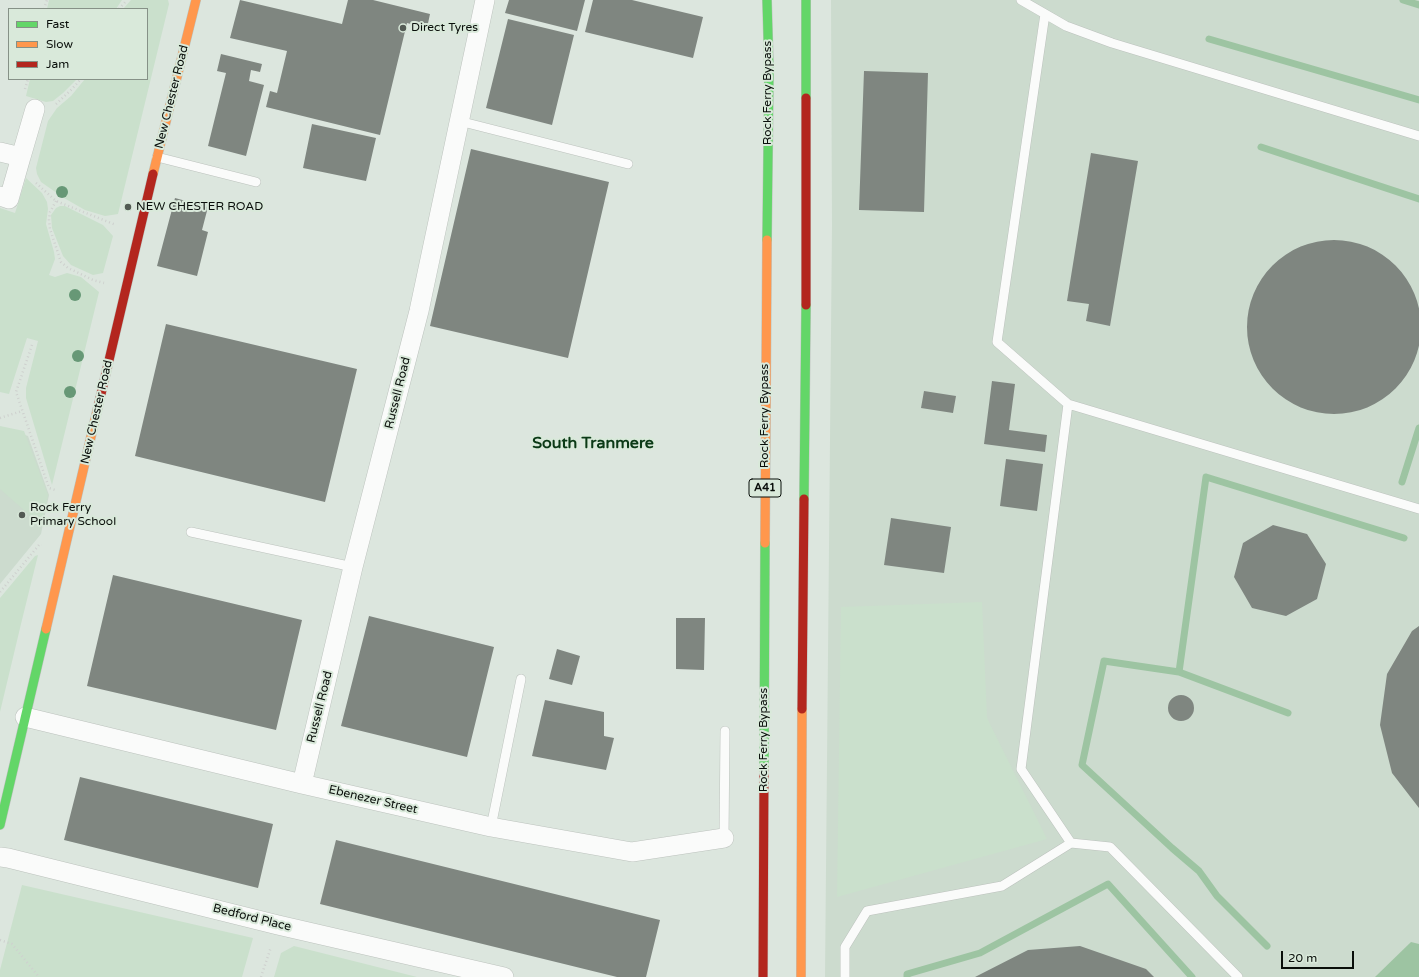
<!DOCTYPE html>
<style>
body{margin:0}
#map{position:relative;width:1419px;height:977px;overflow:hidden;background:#dce6de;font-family:"Varela Round",sans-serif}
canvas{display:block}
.legend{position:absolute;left:8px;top:8px;width:140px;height:72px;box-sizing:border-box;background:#d9e9da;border:1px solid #869187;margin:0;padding:5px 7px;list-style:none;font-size:12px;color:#090e0a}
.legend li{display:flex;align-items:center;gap:8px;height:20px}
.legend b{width:20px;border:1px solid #869187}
.scale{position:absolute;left:1281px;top:951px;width:73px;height:18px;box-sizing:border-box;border:2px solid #090e0a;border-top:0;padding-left:5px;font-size:12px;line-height:14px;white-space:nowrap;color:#090e0a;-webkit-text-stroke:3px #d9e9da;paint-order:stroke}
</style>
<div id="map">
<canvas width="1419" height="977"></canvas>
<ul class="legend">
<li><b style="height:5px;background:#63d668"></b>Fast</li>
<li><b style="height:5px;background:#ff974d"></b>Slow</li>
<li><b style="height:5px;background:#b3261e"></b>Jam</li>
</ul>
<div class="scale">20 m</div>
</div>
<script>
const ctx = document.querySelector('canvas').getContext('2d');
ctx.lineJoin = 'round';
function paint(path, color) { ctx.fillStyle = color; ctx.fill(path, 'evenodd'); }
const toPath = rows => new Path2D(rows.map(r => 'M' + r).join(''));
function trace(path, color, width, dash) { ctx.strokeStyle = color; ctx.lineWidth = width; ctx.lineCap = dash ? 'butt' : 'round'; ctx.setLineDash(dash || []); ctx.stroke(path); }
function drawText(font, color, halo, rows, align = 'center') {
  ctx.font = font + ' "Varela Round",sans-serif'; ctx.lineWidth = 4; ctx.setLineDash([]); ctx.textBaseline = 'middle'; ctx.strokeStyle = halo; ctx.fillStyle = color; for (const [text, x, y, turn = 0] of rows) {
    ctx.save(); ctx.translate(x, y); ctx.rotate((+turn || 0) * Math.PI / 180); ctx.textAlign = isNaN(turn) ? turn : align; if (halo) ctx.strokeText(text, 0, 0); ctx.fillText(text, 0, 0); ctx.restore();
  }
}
paint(toPath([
 [831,0,1419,0,1419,977,825,977,832,225],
 [0,427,28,436,49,495,41,534,0,584]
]), '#ccdbce');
paint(toPath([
 [49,0,122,0,116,9,47,9],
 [131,0,168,0,169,4,118,214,105,216,85,210,64,198,41,182,37,174,36,168,48,121,57,108,71,96,85,79,147,79,147,9,123,9],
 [30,79,77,79,63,93,53,101,46,102,26,96],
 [26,178,42,193,47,202,48,209,46,224,54,252,55,259,49,275,55,277,67,273,81,277,99,292,52,485,26,398,26,388,38,341,27,338,9,394,0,392,0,208,15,213],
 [60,206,65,206,103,225,113,236,103,273,93,275,71,265,63,256,52,228,51,215,56,208],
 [0,426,24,431,48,495,41,525,0,489],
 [38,555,21,624,0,712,0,598,35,556],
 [982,602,987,718,1047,839,837,897,841,607],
 [22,885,253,938,242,977,0,977,0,970],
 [294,946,417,977,274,977,281,953]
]), '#cae0cc');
paint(toPath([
 [1411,942,1419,944,1419,977,1375,977]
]), '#9dc4a2');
trace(toPath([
 [1403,0,1419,5],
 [1209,39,1419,100],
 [1261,147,1419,199],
 [1402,482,1419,428],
 [1179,672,1206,477,1404,538],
 [1267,946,1217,896,1199,871,1172,848,1082,765,1104,661,1179,672,1288,713],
 [907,977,907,974,980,953,1108,884,1192,977]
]), '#9dc4a2', 7);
paint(toPath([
 [240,0,342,24,348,0,373,0,430,14,427,28,407,23,380,135,266,107,270,91,277,93,287,51,230,38],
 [509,0,585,0,577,31,505,13],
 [593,0,632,0,703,17,693,58,585,32],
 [508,19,574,35,552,125,486,108],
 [221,54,262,64,260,72,251,70,249,81,264,85,246,156,208,146,226,73,217,71],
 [864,71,928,73,924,212,859,210],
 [312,124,376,138,366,181,303,168],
 [471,149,609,182,568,358,430,326],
 [1091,153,1138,161,1110,326,1086,321,1089,304,1067,301],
 [175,198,208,207,202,230,208,232,197,276,157,266],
 '1247 327a87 87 0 1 1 174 0a87 87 0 1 1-174 0Z',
 [166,324,357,369,325,502,135,456],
 [992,381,1015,384,1009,430,1047,435,1045,452,984,444],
 [924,391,956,396,953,413,921,408],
 [1006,459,1043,464,1037,511,1000,506],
 [891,518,951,527,944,573,884,565],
 [1273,525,1307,534,1326,564,1317,599,1286,616,1252,608,1234,577,1243,543],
 [113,575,302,620,276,730,87,686],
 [369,616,494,647,467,757,341,726],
 [676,618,705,618,704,670,676,669],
 [1419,626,1419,808,1392,773,1380,725,1387,674,1412,631],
 [557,649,580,656,572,685,549,679],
 '1168 708a13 13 0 1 1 26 0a13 13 0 1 1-26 0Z',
 [545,700,604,712,604,736,614,738,606,770,532,756],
 [80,777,273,824,258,888,64,840],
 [336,840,660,920,646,977,617,977,320,904],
 [1080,946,1146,969,1154,977,975,977,1028,950]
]), '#7f8680');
const lane = toPath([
 [1021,0,1066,26,1112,43,1419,136],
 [1045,14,997,342,1068,404],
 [459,121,628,164],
 [157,157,256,182],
 [191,532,353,567],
 [491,827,521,679],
 [724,838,725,731],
 [1071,843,1021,769,1068,404,1419,509],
 [845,977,845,947,867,911,1002,886,1071,843,1110,847,1238,977]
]);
const street = toPath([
 [0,152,21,157,35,109],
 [0,196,9,199,21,157],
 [25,717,302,784,491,827,632,852,724,838],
 [302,784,353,567,419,311,485,0],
 [0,857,8,858,278,925,504,977]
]);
const fast = toPath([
 [767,0,769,70,767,240],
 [806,0,806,98],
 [804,499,806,305],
 [764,768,765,543],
 [0,825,46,629]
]);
const slow = toPath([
 [153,174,196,0],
 [765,543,767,240],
 [46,629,97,411],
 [801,977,802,709]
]);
const jam = toPath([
 [806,98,806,305],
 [97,411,153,174],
 [802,709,804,499],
 [763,977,764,768]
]);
trace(lane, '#bcc2bd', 10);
trace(street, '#bcc2bd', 20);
trace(fast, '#bcc2bd', 10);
trace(slow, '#bcc2bd', 10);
trace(jam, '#bcc2bd', 10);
trace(toPath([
 [44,9,47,0],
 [119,9,127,0],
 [25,89,28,79],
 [56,104,71,90,81,79],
 [36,183,56,201,116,225],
 [56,201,50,212,49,220,50,229,61,262,68,268,93,280,104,283],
 [32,345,16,392,49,488,55,490],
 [0,418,22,411],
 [0,592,39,545,42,545],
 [0,940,12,944,39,977],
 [261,977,271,947]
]), '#ced0ce', 2.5, [1, 3]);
trace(lane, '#fafbfa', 9);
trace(street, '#fafbfa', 19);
trace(fast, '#63d668', 9);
trace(slow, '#ff974d', 9);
trace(jam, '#b3261e', 9);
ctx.fillStyle = '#679876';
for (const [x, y] of [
 [62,192],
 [75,295],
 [78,356],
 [70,392]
]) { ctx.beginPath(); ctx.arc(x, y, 6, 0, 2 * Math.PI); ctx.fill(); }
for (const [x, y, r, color] of [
 [403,28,4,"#535a54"],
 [128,207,4,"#535a54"],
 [22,515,4,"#535a54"]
]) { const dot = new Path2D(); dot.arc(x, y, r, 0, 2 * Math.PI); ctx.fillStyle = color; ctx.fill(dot); trace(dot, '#d9e9da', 1.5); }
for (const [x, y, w] of [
 [765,488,32]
]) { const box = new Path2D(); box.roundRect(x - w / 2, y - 9, w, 18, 3); ctx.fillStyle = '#d9e9da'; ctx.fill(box); trace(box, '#090e0a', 1); }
drawText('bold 11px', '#090e0a', null, [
 ["A41",765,488]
]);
drawText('12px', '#090e0a', '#d9e9da', [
 ["Direct Tyres",411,28],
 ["NEW CHESTER ROAD",136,207],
 ["Rock Ferry",30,508],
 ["Primary School",30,522]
], 'left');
drawText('12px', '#090e0a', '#d9e9da', [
 ["Rock Ferry Bypass",768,93,-90],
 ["New Chester Road",172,97,-76],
 ["Russell Road",398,393,-76],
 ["New Chester Road",97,412,-77],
 ["Rock Ferry Bypass",765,416,-90],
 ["Russell Road",320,707,-76],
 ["Rock Ferry Bypass",764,740,-90],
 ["Ebenezer Street",373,800,13],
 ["Bedford Place",252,918,14]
]);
drawText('bold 16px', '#0b3a16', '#d9e9da', [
 ["South Tranmere",593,444]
]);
</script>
